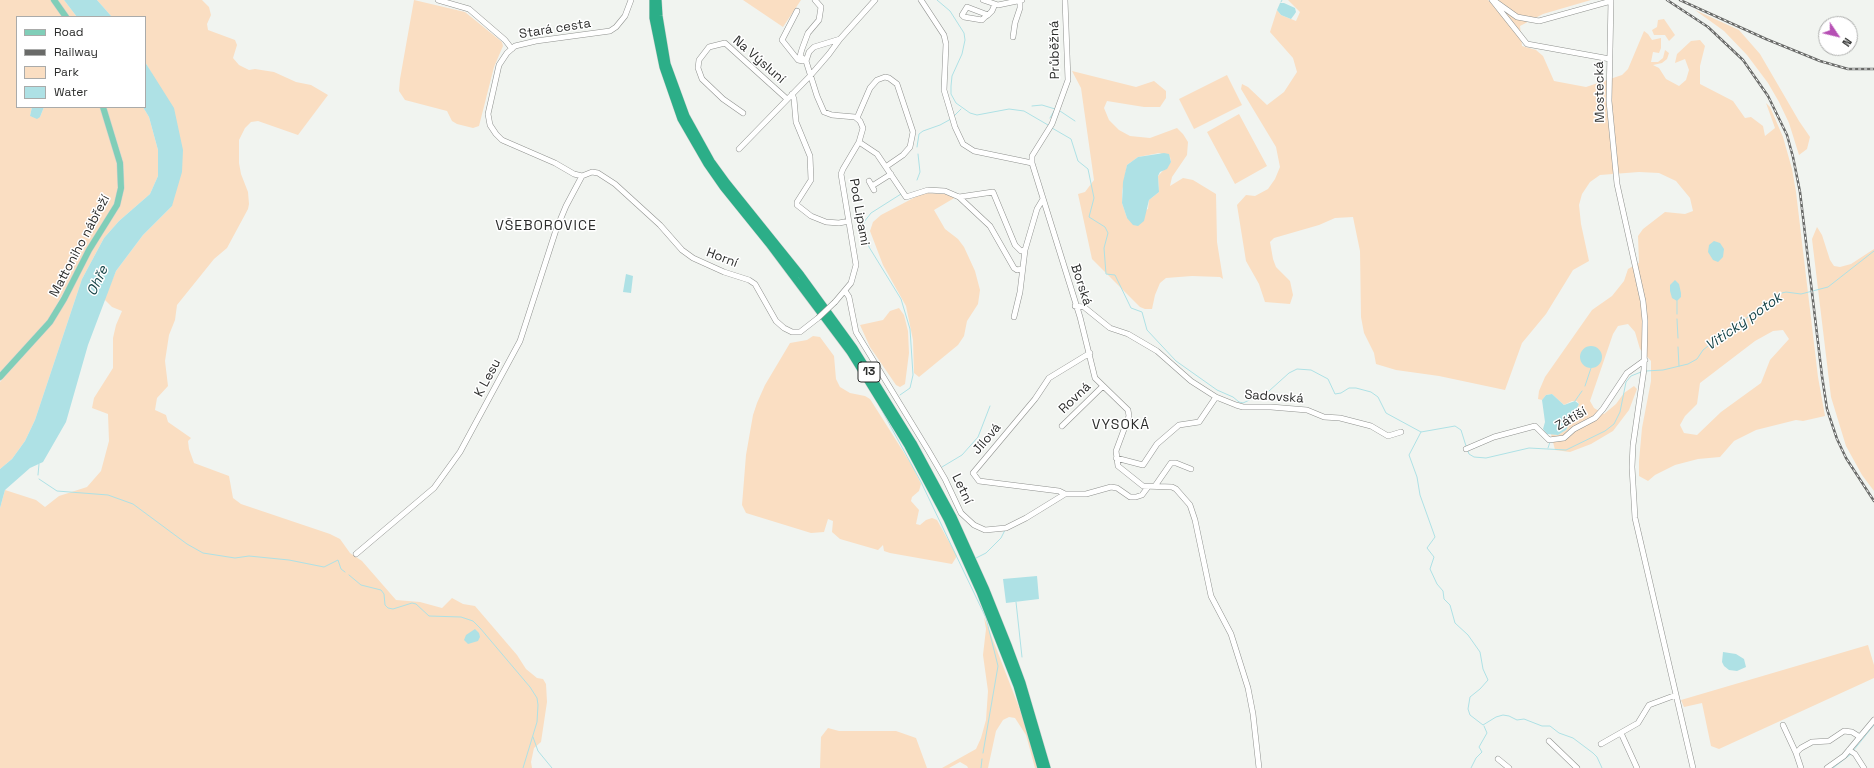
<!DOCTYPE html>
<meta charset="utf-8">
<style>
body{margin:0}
#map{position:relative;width:1874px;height:768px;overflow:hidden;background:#f1f4f0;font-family:"Space Grotesk",sans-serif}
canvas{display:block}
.legend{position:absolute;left:16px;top:16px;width:130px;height:92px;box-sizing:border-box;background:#fff;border:1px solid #aaabaa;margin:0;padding:5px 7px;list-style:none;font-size:12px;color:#2b2c2b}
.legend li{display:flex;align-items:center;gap:8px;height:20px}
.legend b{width:20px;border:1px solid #aaabaa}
.north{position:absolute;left:1818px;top:16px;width:40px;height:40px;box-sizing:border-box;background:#fff;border:1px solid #aaabaa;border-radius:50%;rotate:125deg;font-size:11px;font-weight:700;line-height:16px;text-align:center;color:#2b2c2b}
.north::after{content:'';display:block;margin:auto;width:14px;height:18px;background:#b650b4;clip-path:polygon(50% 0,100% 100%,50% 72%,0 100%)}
</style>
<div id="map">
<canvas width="1874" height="768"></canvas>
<ul class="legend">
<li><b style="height:5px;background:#80ceb8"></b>Road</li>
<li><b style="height:5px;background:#696a68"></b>Railway</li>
<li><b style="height:11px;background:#fadec2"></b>Park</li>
<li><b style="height:11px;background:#aee1e5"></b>Water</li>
</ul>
<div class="north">N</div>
</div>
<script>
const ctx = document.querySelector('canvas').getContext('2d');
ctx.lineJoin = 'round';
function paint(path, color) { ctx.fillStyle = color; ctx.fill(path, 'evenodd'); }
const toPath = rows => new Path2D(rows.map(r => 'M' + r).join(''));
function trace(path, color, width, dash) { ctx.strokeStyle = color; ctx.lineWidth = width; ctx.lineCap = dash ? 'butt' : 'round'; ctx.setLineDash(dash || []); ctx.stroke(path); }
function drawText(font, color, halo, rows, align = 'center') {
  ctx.font = font + ' "Space Grotesk",sans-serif'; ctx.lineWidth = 3; ctx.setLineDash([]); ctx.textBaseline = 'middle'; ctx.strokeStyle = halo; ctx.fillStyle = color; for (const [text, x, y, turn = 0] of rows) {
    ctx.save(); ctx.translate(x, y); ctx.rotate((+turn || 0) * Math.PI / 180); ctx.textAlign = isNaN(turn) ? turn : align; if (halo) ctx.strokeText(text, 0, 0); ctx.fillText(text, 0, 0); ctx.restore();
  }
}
paint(toPath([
 [0,0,51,0,63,17,17,17,17,107,32,107,30,116,40,117,44,107,101,107,117,163,119,188,114,204,48,320,0,372],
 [57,0,64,0,77,17,69,17],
 [97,0,202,0,209,7,211,15,207,24,208,30,235,40,237,45,233,58,239,65,249,70,255,69,274,72,296,82,311,85,328,95,298,135,258,121,251,122,245,128,239,140,239,163,241,174,248,192,249,204,248,209,227,248,214,259,177,305,175,320,169,335,165,361,168,386,157,398,155,410,166,415,168,422,191,438,188,441,189,449,194,463,229,476,233,498,241,504,330,534,340,539,350,553,362,561,396,600,420,602,442,608,452,598,463,604,475,606,517,655,526,669,537,678,543,679,546,684,547,702,541,742,534,748,531,762,532,768,0,768,0,508,5,490,36,500,45,507,59,496,87,487,101,471,109,441,108,414,92,408,94,398,113,368,113,338,116,325,122,311,112,307,104,299,116,271,143,235,172,206,151,72,145,62,145,17,112,17],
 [414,0,465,12,502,42,503,46,494,67,479,126,473,128,457,124,452,121,447,111,405,100,399,91,400,79],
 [743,0,801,0,783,27],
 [1288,0,1488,0,1490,2,1494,0,1591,0,1543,14,1520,26,1522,46,1536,50,1543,56,1554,81,1586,87,1622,75,1628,69,1644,31,1648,34,1652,40,1661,38,1661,48,1659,53,1653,52,1651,62,1658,62,1663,58,1665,50,1669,53,1667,59,1662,63,1653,65,1659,68,1666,79,1679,86,1686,80,1689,70,1685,59,1675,63,1677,54,1691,41,1700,40,1705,46,1700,66,1700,84,1733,101,1745,118,1751,117,1763,126,1765,136,1775,128,1766,103,1770,107,1783,137,1792,169,1796,192,1818,377,1825,416,1803,421,1796,420,1756,430,1734,441,1720,457,1698,459,1675,465,1655,475,1648,481,1639,476,1639,461,1642,428,1651,381,1651,361,1640,349,1635,332,1628,324,1618,326,1613,334,1590,401,1594,408,1604,414,1616,404,1624,393,1634,386,1637,389,1629,410,1613,431,1591,444,1570,452,1555,450,1551,434,1558,435,1566,430,1579,404,1577,401,1572,401,1564,405,1552,394,1546,395,1542,400,1538,399,1539,391,1545,377,1592,310,1612,296,1624,281,1628,269,1639,263,1638,236,1643,229,1665,212,1685,214,1693,211,1690,198,1676,181,1659,173,1639,172,1600,175,1590,182,1582,194,1579,205,1581,224,1589,261,1573,270,1546,314,1522,343,1505,390,1439,376,1396,370,1376,364,1374,353,1364,333,1361,317,1360,251,1353,217,1335,218,1319,225,1274,238,1270,242,1273,259,1276,267,1290,281,1293,295,1290,304,1265,302,1259,284,1246,261,1237,205,1246,195,1255,196,1268,189,1275,179,1280,167,1276,147,1241,89,1242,84,1248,87,1267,105,1284,92,1297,72,1293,58,1270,32,1277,10,1281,15,1296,21,1300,12],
 [1783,330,1789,339,1770,360,1761,383,1721,412,1697,435,1684,433,1680,425,1685,416,1697,404,1700,383,1755,341,1773,331],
 [1695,10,1739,30,1760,54,1799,121,1810,137,1807,149,1799,155,1789,123,1779,102,1768,83,1747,55,1724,31],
 [1664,19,1675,35,1669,41,1665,35,1654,35,1652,30,1657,27,1658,20],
 [1072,71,1136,87,1154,81,1166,91,1166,98,1160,107,1144,107,1107,101,1104,108,1109,120,1119,130,1130,136,1150,138,1177,128,1183,134,1188,142,1187,155,1172,177,1170,186,1183,178,1193,180,1216,194,1217,242,1223,279,1220,277,1192,276,1166,278,1160,283,1155,295,1152,309,1145,309,1140,307,1092,259,1078,194,1085,192,1094,180,1081,88],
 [1159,153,1170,157,1171,162,1158,176,1159,192,1149,200,1148,209,1127,218,1122,203,1122,192,1127,165,1138,157],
 [1227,75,1242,105,1194,129,1179,99],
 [106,107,143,107,149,117,158,150,158,176,150,194,119,221,104,238,82,279,35,420,25,441,12,459,0,469,0,382,52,323,124,188,123,162],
 [1239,114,1267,166,1235,184,1207,132],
 [923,193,948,194,956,197,934,210,945,229,958,239,964,247,975,271,980,290,978,304,967,321,964,336,958,345,919,377,914,373,913,340,906,306,883,265,870,231,873,222,881,215],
 [1817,227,1822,235,1830,260,1834,266,1840,267,1851,264,1874,249,1874,491,1862,475,1846,446,1831,397,1812,239],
 [899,308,904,315,908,331,909,353,905,384,900,387,896,385,870,347,860,325,883,320,890,311],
 [813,336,820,337,834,356,836,379,840,387,850,393,865,396,870,399,913,467,921,484,919,491,912,497,911,501,919,510,916,524,920,525,926,520,932,518,937,520,957,556,952,564,890,553,884,551,883,545,878,550,840,539,832,532,833,521,828,519,824,532,811,533,746,513,742,505,746,455,753,415,757,403,765,385,790,343,807,340],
 [984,617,1017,702,1032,744,1038,768,1035,768,1026,735,1015,718,1009,717,1003,720,996,731,988,768,968,768,967,766,960,762,949,768,942,768,976,749,981,738,986,720,988,691,983,655,986,629],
 [1868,645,1874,665,1874,678,1719,749,1711,746,1702,703,1684,707,1681,700],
 [828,728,839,731,896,731,916,738,927,768,820,768,821,737]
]), '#fadec2');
paint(toPath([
 [64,0,97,0,112,17,77,17],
 [1280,3,1284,3,1295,8,1296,12,1294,15,1291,19,1281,15,1277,10],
 [145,62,174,108,183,150,182,172,172,206,143,235,116,271,88,345,66,422,43,462,30,468,5,490,0,508,0,469,12,459,25,441,35,420,82,279,104,238,119,221,150,194,158,176,158,150,149,117,143,107,145,107],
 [32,107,44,107,40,117,37,119,30,116],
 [1164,153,1169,154,1171,162,1167,169,1160,172,1158,176,1159,192,1149,200,1144,221,1138,226,1133,225,1127,218,1122,203,1123,182,1127,165,1138,157],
 [1714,241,1720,243,1724,249,1723,257,1718,262,1713,260,1708,252,1709,245],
 [626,274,633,276,631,293,623,292],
 [1675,280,1679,284,1681,293,1681,297,1677,301,1672,298,1670,291,1670,285],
 '1580 357a11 11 0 1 1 22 0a11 11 0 1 1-22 0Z',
 [1552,394,1564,405,1575,401,1579,404,1566,430,1558,435,1547,434,1543,429,1545,422,1542,400,1546,395],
 [1037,576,1039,599,1006,603,1003,579],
 [475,629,479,633,480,637,478,641,468,644,464,640,466,635],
 [1723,652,1736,654,1744,659,1746,667,1737,671,1729,670,1724,666,1722,662]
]), '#aee1e5');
trace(toPath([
 [937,0,950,11,964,33,965,40,962,54,952,76,951,86,951,94,956,103,970,113,977,115,1009,109,1024,111,1048,125],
 [1281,2,1282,0],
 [1032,106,1042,105,1055,109],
 [1060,111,1075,121],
 [954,116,961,109],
 [1050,118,1054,111],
 [1052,128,1071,139,1078,161,1088,169,1094,198,1089,217,1105,227,1108,233,1104,248,1106,274,1115,275,1131,308,1142,312,1147,330,1176,361,1217,390,1233,397,1239,402,1243,403,1269,391,1289,373,1297,369,1311,370,1328,379,1335,394,1341,393,1349,388,1356,388,1371,392,1378,397,1386,413,1421,432,1455,426,1461,430,1466,446],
 [917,147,919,134,923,131,940,125,951,119],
 [917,180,920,172,918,154],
 [1677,301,1677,314],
 [1677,319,1678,338],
 [1678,347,1679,366],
 [1646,371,1663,370,1688,364,1697,359,1703,350,1718,338,1782,293,1786,292,1801,294,1828,287,1874,251],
 [1585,386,1591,368],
 [900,395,910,388,913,375,910,329,901,299,869,247,864,226,864,222,871,213,901,194],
 [1575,401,1582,391],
 [880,407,921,482,986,618,998,666,983,753],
 [1421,432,1409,455,1417,477,1420,495,1435,537,1427,548,1434,557,1430,569,1437,584,1443,591,1444,599,1450,605,1455,623,1468,635,1480,652,1483,669,1488,680,1480,689,1470,697,1468,709,1470,715,1483,725,1496,717,1503,715,1509,716,1517,720,1524,719,1542,726,1550,726,1559,733,1573,738,1593,753,1597,757,1602,768],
 [1548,448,1550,442],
 [1468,451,1469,454,1474,457,1486,458,1529,448,1566,450,1605,431,1614,424,1620,412,1626,382,1631,376,1641,372],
 [942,467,962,455,978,437,990,406],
 [38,475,39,464],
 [39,479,57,491,108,495,133,504,187,544,203,553,235,558,249,556,289,560,324,567,338,560,341,569,345,572],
 [976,558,986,553,1001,538,1005,530],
 [349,575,361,585,381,590,384,594,385,605,388,608,393,609,412,603,416,604,429,616,461,617,473,621,480,628,530,687,537,698,538,705,537,722,523,768],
 [1016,602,1022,657],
 [533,737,538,751,552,768],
 [1853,751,1874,725],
 [981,768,982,759],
 [1471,768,1476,758,1482,752,1479,747,1487,733,1484,726],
 [1833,768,1851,754]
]), '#aee1e5', 1);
const minor = toPath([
 [438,0,469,9,505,40,512,49],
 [921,0,944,35,946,44,944,90,955,127,963,144,974,151,1032,163],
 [983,0,998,5,1022,0],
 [1065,0,1068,80,1052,124,1032,156,1032,163,1080,317,1095,378,1128,410,1129,416,1116,451,1118,466,1143,486,1172,487,1176,489,1190,505,1195,520,1211,596,1231,634,1248,688,1253,714,1259,768],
 [1492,0,1527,44,1610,59],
 [1611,0,1609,101,1617,184,1643,301,1645,321,1644,369,1633,445,1632,467,1635,518,1693,768],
 [1496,2,1517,17,1539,21,1611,1],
 [797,11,782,40,798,60,803,61],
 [988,15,967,7,962,15,964,17,982,20,985,17,988,15,992,11,995,4],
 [1013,37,1015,23,1020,8,1020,0],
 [806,61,800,56,802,49,808,33,819,20,821,7,815,0],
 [792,94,794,99,796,122,810,156,811,180,797,202,797,205,811,216,826,222,839,223,849,221],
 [743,113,723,99,702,79,698,68,699,60,709,47,725,43,787,99],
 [857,118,870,88,877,80,885,77,889,78,897,84,913,132,910,147,903,155,887,166],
 [859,142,877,154,906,197,928,190,945,191,959,197,993,192,1015,245,1021,251,1025,250,1037,209,1043,199],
 [739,149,810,76,829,54,840,39,875,0],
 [582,176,574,174,555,163,502,140,496,134,490,125,488,114,499,65,507,53,515,46,536,41,610,31,616,27,625,16,631,0],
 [582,176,592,172,598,173,615,184,660,225,682,250,693,258,724,272,749,280,755,284,776,321,784,328,792,332,800,332,818,318],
 [869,181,874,190],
 [872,186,891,174],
 [959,197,990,226,1014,268,1017,270,1022,269],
 [845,291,849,297,856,332,928,450,945,479,961,513,974,525,985,530,1006,528,1026,518,1065,494,1086,494,1111,487,1117,488,1130,497,1136,497,1142,495,1148,487],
 [835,302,851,283,856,265,841,174,843,169,859,142,863,128,860,121,855,117,832,115,824,112,817,96,806,61,809,52,814,47,840,39],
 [1075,306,1084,307,1110,328,1128,334,1157,351,1191,381,1216,397,1236,405,1243,407,1271,407,1307,410,1324,417,1340,418,1371,426,1388,436,1401,432],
 [1014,317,1020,292,1025,250],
 [1062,426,1103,386],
 [1466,449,1494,437,1535,426,1549,440,1564,438,1574,429,1595,418,1603,409,1627,373,1645,360],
 [1116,458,1143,465,1157,444,1179,425,1199,422,1216,397],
 [1155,486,1171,463,1176,463,1191,469],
 [1065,494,1059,491,979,481,973,473,1035,399,1049,378,1090,353],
 [356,554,434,488,460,452,520,341,556,230,566,206,582,176],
 [1783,725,1796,753],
 [1621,733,1637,768],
 [1549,741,1577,768],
 [1601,744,1638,723,1649,705,1676,695],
 [1849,750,1855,754,1864,768],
 [1498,759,1509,768],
 [1801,768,1796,753,1801,748,1812,742,1829,741,1844,731,1852,732,1860,737],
 [1827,768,1844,756,1874,720]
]);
const major = toPath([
 [54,0,66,17],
 [0,377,50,322,64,299,89,250,117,205,121,188,120,163,103,107]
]);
const highway = toPath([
 [653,0,653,18,663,67,681,119,707,164,723,187,769,244,850,352,908,446,947,519,980,592,1017,686,1041,768],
 [658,0,659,16,667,64,686,116,711,161,727,183,801,275,854,348,913,443,953,517,986,590,1008,645,1022,683,1047,768]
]);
trace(minor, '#8f918e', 6);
trace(major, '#d0d1d0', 7);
trace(highway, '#d0d1d0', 8);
trace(minor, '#fff', 5);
trace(major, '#80ceb8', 6);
trace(highway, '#2cae88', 7);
const rail = toPath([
 [1667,0,1708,27,1743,60,1768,96,1787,135,1793,157,1800,192,1822,376,1827,409,1837,439,1846,458,1874,501],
 [1680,0,1766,39,1820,61,1848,69,1874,69]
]);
trace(rail, '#696a68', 2.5);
trace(rail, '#fff', 1, [3]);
const minorBridge = toPath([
 [818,318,835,302]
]);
trace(minorBridge, '#8f918e', 6, []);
trace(minorBridge, '#fff', 5);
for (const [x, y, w] of [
 [869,372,22]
]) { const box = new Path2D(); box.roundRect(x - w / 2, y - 10, w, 20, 3); ctx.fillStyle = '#fff'; ctx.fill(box); trace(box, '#2b2c2b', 1); }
drawText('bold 12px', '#2b2c2b', null, [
 ["13",869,372]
]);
drawText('13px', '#2b2c2b', '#fff', [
 ["Stará cesta",555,29,-9],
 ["Průběžná",1055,50,-91],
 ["Na Výsluní",759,60,41],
 ["Mostecká",1600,92,-91],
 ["Pod Lipami",859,212,80],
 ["Mattoniho nábřeží",80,246,-62],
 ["Horní",722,258,21],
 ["Borská",1081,285,72],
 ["K Lesu",488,378,-62],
 ["Sadovská",1274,397,4],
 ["Rovná",1075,398,-44],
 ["Zátiší",1571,419,-30],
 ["Jílová",987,439,-50],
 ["Letní",962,489,64]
]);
ctx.letterSpacing = '1px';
drawText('14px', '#2b2c2b', '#fff', [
 ["VŠEBOROVICE",546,226],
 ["VYSOKÁ",1121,425]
]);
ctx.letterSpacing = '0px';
drawText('italic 14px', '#154347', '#fff', [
 ["Ohře",98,281,-65],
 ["Vitický potok",1744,322,-35]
]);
</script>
